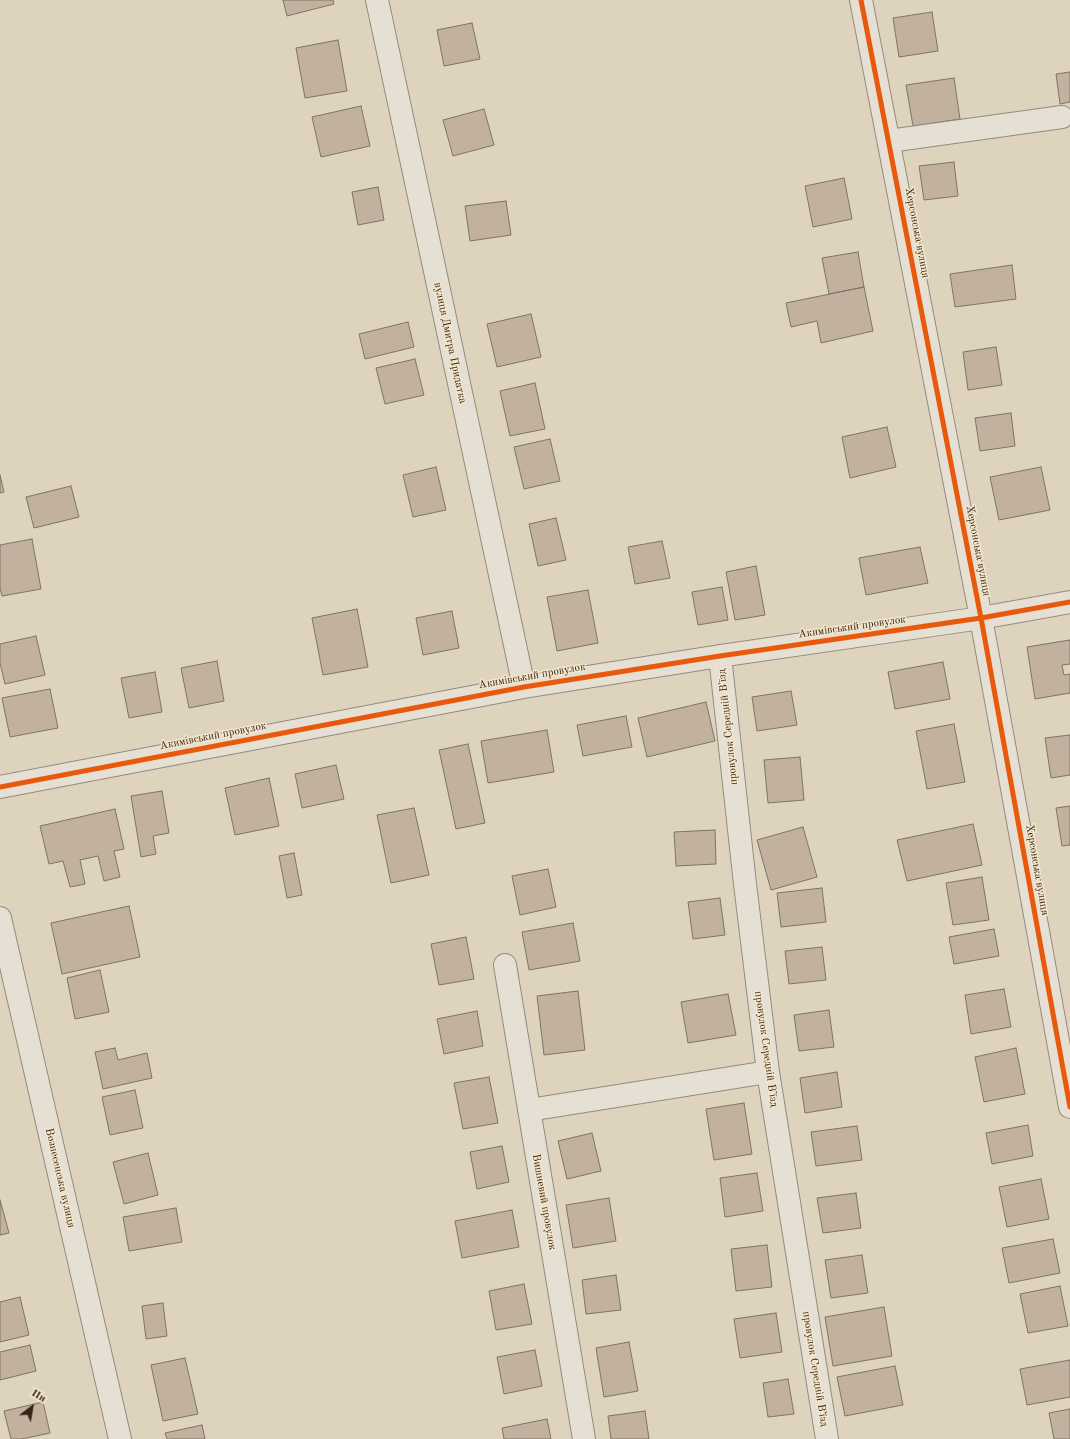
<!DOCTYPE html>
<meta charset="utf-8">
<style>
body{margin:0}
#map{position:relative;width:1070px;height:1439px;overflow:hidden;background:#ded4bd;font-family:"Old Standard TT",serif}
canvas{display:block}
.north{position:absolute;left:12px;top:1387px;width:40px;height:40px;-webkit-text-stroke:3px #f3e6cb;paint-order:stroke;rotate:31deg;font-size:11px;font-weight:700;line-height:16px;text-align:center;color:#372216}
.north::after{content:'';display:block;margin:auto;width:14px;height:18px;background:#372216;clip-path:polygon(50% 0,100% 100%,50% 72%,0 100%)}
</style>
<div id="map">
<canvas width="1070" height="1439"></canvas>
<div class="north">Пн</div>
</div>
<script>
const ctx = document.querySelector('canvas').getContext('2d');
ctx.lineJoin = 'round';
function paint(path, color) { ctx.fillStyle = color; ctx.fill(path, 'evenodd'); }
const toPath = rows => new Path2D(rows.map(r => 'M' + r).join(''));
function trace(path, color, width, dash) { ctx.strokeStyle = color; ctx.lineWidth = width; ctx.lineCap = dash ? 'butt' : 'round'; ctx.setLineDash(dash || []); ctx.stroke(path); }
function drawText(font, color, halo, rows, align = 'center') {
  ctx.font = font + ' "Old Standard TT",serif'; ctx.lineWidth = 3; ctx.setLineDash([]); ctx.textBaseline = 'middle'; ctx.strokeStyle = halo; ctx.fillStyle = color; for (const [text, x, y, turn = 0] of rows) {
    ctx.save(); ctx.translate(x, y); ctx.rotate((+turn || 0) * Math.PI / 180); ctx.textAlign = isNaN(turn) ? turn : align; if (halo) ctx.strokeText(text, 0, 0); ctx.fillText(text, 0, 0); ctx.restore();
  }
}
const building = toPath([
 [283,0,333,0,334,4,287,16,283,0],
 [932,12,938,51,899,57,893,18,932,12],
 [472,23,480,59,444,66,437,30,472,23],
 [338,40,347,91,305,98,296,48,338,40],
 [1070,72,1070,102,1060,104,1056,74,1070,72],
 [954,78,960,119,913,126,906,85,954,78],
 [361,106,370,146,321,157,312,117,361,106],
 [484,109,494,145,453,156,443,120,484,109],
 [954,162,958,196,924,200,919,166,954,162],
 [844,178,852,219,813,227,805,186,844,178],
 [378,187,384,220,358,225,352,192,378,187],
 [506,201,511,235,470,241,465,206,506,201],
 [858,252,864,287,829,294,822,258,858,252],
 [1012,265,1016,299,955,307,950,274,1012,265],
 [864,287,873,331,821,343,817,321,791,327,786,303,864,287],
 [531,314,541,357,497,367,487,324,531,314],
 [408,322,414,347,365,359,359,334,408,322],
 [996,347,1002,385,968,390,963,352,996,347],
 [415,359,424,395,385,404,376,368,415,359],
 [535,383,545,429,510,436,500,391,535,383],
 [1011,413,1015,446,980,451,975,418,1011,413],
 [887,427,896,467,850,478,842,437,887,427],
 [550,439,560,481,524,489,514,447,550,439],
 [436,467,446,510,413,517,403,475,436,467],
 [1041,467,1050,510,999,520,990,477,1041,467],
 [0,475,4,492,0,493,0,475],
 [71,486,79,517,34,528,26,497,71,486],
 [556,518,566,560,538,566,529,524,556,518],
 [32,539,41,589,2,596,0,588,0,545,32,539],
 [662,541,670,578,635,584,628,547,662,541],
 [920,547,928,583,866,595,859,558,920,547],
 [756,566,765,615,735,620,726,572,756,566],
 [722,587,728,620,698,625,692,592,722,587],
 [588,590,598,643,557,651,547,597,588,590],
 [357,609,368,667,323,675,312,618,357,609],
 [452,611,459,648,423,655,416,618,452,611],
 [36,636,45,675,5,684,0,663,0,644,36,636],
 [1070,640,1070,664,1062,665,1064,675,1070,674,1070,693,1035,699,1027,647,1070,640],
 [217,661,224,701,189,708,181,668,217,661],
 [943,662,950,699,895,709,888,672,943,662],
 [155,672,162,712,129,718,121,678,155,672],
 [50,689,58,728,10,737,2,698,50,689],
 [791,691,797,725,757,731,752,697,791,691],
 [706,702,715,741,647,757,638,718,706,702],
 [626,716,632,747,583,756,577,725,626,716],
 [954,724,965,782,927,789,916,731,954,724],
 [547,730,554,772,488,783,481,741,547,730],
 [1070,735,1070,775,1051,778,1045,738,1070,735],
 [468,744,485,823,456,829,439,750,468,744],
 [800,757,804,800,768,803,764,760,800,757],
 [336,765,344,799,302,808,295,774,336,765],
 [269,778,279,826,235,835,225,788,269,778],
 [162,791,169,833,153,836,156,854,141,857,131,796,162,791],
 [1070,806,1070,845,1062,846,1056,808,1070,806],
 [414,808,429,875,391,883,377,815,414,808],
 [115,809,124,849,114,851,120,877,104,881,98,856,80,860,85,884,70,887,63,861,49,864,40,826,115,809],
 [973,824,982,865,907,881,897,840,973,824],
 [803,827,817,877,771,890,757,840,803,827],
 [715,830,716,864,676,866,674,832,715,830],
 [294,853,302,895,287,898,279,856,294,853],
 [548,869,556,907,520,915,512,876,548,869],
 [982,877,989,920,953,925,946,883,982,877],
 [822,888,826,922,781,927,777,893,822,888],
 [720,898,725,935,693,939,688,902,720,898],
 [129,906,140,957,62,974,51,923,129,906],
 [573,923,580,961,529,970,522,932,573,923],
 [994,929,999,956,954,964,949,937,994,929],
 [466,937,474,979,439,985,431,944,466,937],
 [822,947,826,980,789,984,785,951,822,947],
 [100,970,109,1012,75,1019,67,978,100,970],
 [1004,989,1011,1027,971,1034,965,995,1004,989],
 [578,991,585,1050,544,1055,537,996,578,991],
 [728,994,736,1035,688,1043,681,1002,728,994],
 [829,1010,834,1047,799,1051,794,1015,829,1010],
 [477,1011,483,1046,444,1054,437,1019,477,1011],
 [115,1048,118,1060,147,1053,152,1078,103,1089,95,1052,115,1048],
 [1016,1048,1025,1094,984,1102,975,1057,1016,1048],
 [837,1072,842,1107,805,1113,800,1078,837,1072],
 [489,1077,498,1123,463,1129,454,1083,489,1077],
 [135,1090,143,1128,110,1135,102,1097,135,1090],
 [744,1103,752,1154,714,1160,706,1109,744,1103],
 [1028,1125,1033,1156,992,1164,986,1133,1028,1125],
 [857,1126,862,1160,816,1166,811,1132,857,1126],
 [592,1133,601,1171,567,1179,558,1141,592,1133],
 [502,1146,509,1182,477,1189,470,1152,502,1146],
 [148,1153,158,1195,124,1204,113,1162,148,1153],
 [757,1173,763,1211,725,1217,720,1178,757,1173],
 [1041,1179,1049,1219,1007,1227,999,1187,1041,1179],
 [856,1193,861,1228,823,1233,817,1198,856,1193],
 [609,1198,616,1241,573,1248,566,1205,609,1198],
 [0,1200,9,1233,0,1235,0,1200],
 [176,1208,182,1242,129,1251,123,1217,176,1208],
 [512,1210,519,1247,462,1258,455,1221,512,1210],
 [1053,1239,1060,1273,1009,1283,1002,1248,1053,1239],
 [767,1245,772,1287,736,1291,731,1249,767,1245],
 [862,1255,868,1293,831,1298,825,1260,862,1255],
 [616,1275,621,1310,586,1314,582,1280,616,1275],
 [524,1284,532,1324,496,1330,489,1291,524,1284],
 [1060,1286,1068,1326,1028,1333,1020,1294,1060,1286],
 [20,1297,29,1335,0,1342,0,1302,20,1297],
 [163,1303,167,1336,146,1339,142,1306,163,1303],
 [884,1307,892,1356,833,1366,825,1317,884,1307],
 [776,1313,782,1352,740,1358,734,1319,776,1313],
 [629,1342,638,1391,604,1397,596,1348,629,1342],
 [30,1345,36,1371,0,1380,0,1352,30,1345],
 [535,1350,542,1386,504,1394,497,1357,535,1350],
 [185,1358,198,1414,163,1421,151,1365,185,1358],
 [1070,1360,1070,1397,1027,1405,1020,1369,1070,1360],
 [895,1366,903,1405,845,1416,837,1377,895,1366],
 [788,1379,794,1414,768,1417,763,1383,788,1379],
 [43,1402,50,1433,22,1439,11,1439,4,1411,43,1402],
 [1070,1409,1070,1439,1054,1439,1049,1413,1070,1409],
 [645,1411,649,1439,611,1439,608,1416,645,1411],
 [547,1419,551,1439,504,1439,502,1428,547,1419],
 [202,1425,205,1439,167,1439,165,1433,202,1425]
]);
paint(building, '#c2b19f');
trace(building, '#7c7467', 1);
const minor = toPath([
 [377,0,524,687],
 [861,0,981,618,1070,1107],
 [889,141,1062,117],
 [720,656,745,884,768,1072,827,1439],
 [0,787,524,687,720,656,981,618,1070,602],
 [0,918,120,1439],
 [505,965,584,1439],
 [529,1110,768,1072]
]);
trace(minor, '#948b7d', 24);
trace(minor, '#e5dfd4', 22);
trace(toPath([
 [861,0,981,618,1070,1107],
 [0,787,524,687,720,656,981,618,1070,602]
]), '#e8590c', 5);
drawText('11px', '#372216', '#f3e6cb', [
 ["Херсонська вулиця",917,233,79],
 ["вулиця Дмитра Придатка",450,343,78],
 ["Херсонська вулиця",978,551,79],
 ["Акимівський провулок",852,627,-8],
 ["Акимівський провулок",532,676,-10],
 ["провулок Середній Вʼїзд",728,727,-96],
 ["Акимівський провулок",213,736,-11],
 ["Херсонська вулиця",1037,870,80],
 ["провулок Середній Вʼїзд",766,1049,82],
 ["Вознесенська вулиця",60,1178,77],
 ["Вишневий провулок",544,1202,80],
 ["провулок Середній Вʼїзд",815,1369,81]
]);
</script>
